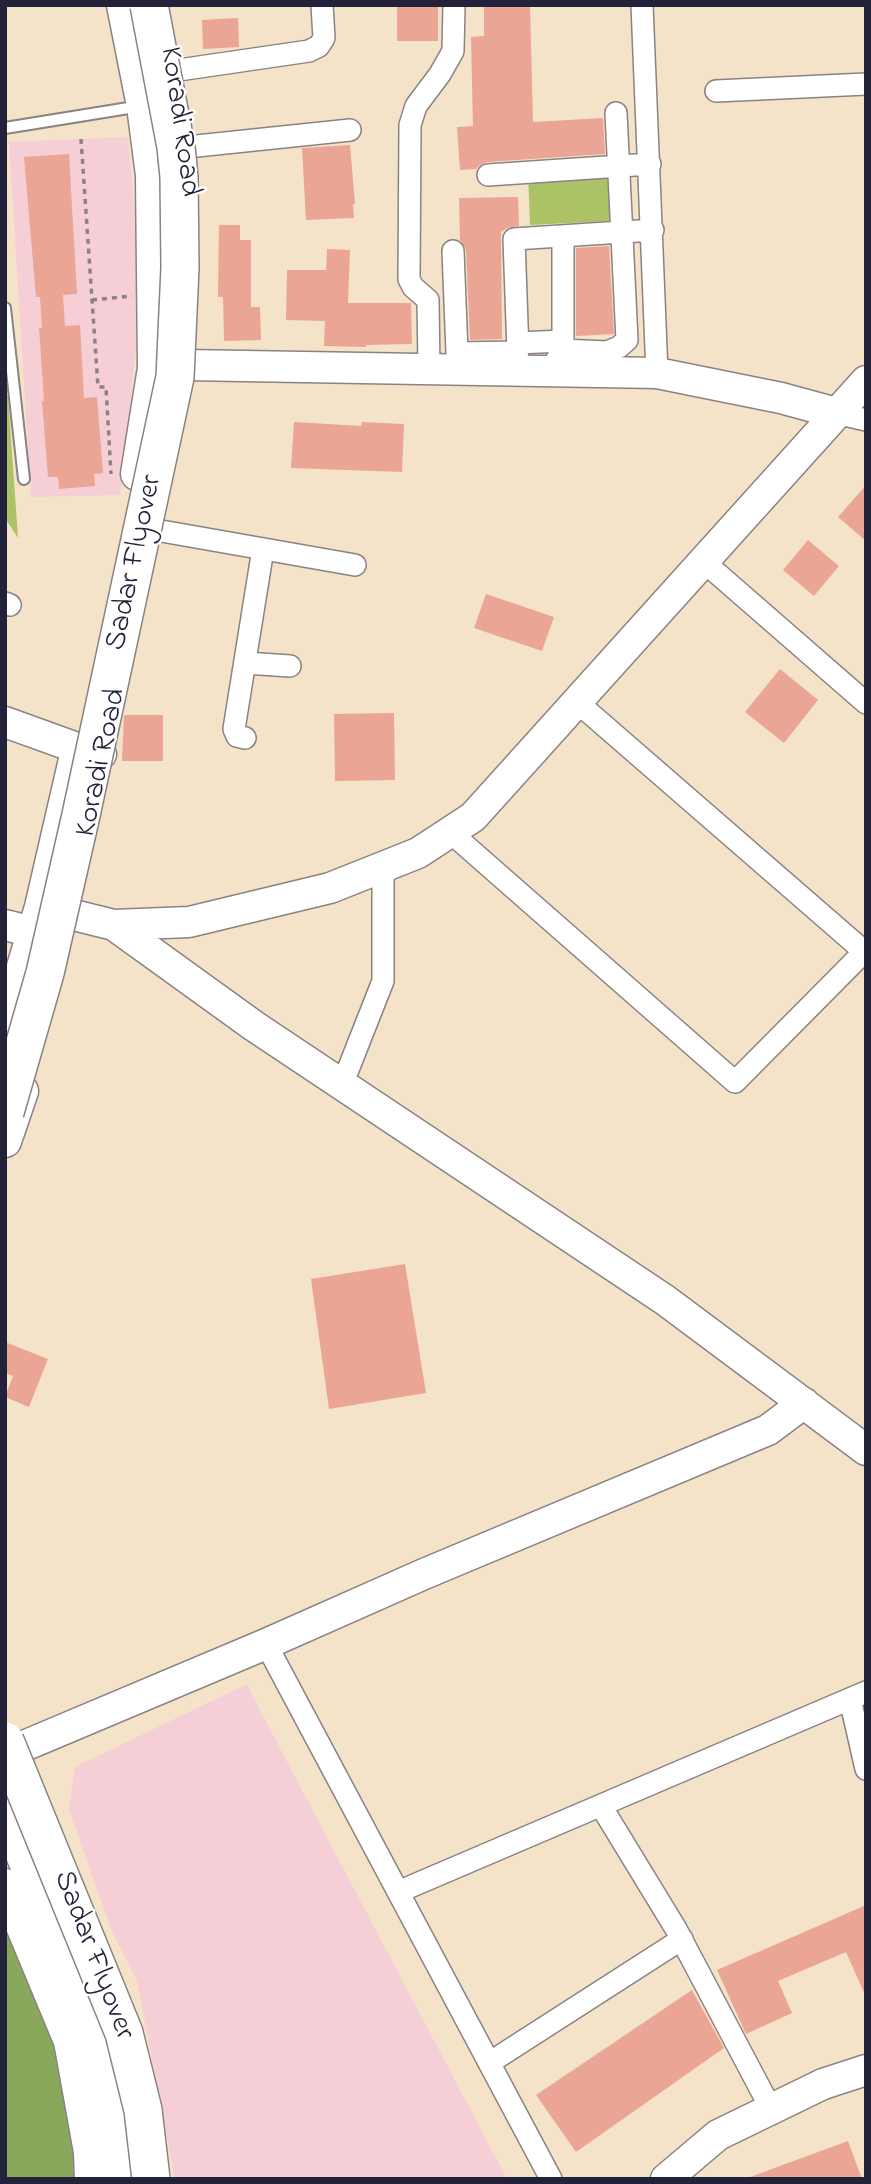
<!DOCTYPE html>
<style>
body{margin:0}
#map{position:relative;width:871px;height:2184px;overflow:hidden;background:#f4e3c9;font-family:"Indie Flower",sans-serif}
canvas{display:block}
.frame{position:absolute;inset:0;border:7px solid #22223b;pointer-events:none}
</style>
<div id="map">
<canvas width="871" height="2184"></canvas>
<div class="frame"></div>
</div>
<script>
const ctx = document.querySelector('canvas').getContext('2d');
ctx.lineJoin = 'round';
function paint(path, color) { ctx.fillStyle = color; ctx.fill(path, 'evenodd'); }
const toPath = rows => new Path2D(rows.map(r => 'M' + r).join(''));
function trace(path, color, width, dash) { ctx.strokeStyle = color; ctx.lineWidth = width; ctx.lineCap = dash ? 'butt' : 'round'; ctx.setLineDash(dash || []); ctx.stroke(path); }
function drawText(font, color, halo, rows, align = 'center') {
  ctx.font = font + ' "Indie Flower",sans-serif'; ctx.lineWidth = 5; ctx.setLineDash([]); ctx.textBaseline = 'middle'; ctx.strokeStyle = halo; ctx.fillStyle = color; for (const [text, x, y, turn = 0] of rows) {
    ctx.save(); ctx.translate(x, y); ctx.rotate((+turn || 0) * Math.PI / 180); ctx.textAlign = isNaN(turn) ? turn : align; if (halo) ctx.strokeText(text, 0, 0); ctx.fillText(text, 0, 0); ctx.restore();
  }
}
paint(toPath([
 [128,137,142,295,120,495,31,497,9,142],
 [247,1684,264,1718,507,2179,175,2179,137,1981,111,1929,69,1809,75,1767]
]), '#f6cfd6');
paint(toPath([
 [609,170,609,221,530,225,528,173],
 [5,396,8,396,18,538,5,518]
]), '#abc267');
paint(toPath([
 [5,1917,67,2073,82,2179,5,2179]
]), '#88a85c');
paint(toPath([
 [397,5,438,5,438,41,397,41],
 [484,5,530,5,533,122,603,118,605,154,487,162,480,165,476,169,460,170,457,127,473,126,471,37,484,36],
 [238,18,239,47,203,49,202,20],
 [350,145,355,204,353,204,354,218,306,220,302,148],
 [69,154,77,294,63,295,65,326,80,325,84,398,97,397,103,473,94,474,95,486,59,489,58,477,48,477,42,401,44,401,39,328,42,328,40,297,36,297,24,157],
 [518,197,519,226,507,228,501,232,502,339,470,340,466,250,460,240,459,198],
 [219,225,240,225,240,240,251,240,251,307,260,307,261,340,224,341,223,297,218,297],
 [609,246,614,334,576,336,576,248],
 [327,249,350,250,348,303,411,303,412,344,366,345,366,347,324,346,325,321,286,320,287,270,326,270],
 [294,422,361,426,362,422,404,424,402,472,291,468],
 [866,485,866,541,838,517],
 [808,540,839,566,814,596,783,570],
 [486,594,554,617,542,651,474,628],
 [780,669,818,700,784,743,745,712],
 [394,713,395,780,335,781,334,714],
 [124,715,163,715,163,761,122,761],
 [405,1264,426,1393,329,1409,311,1279],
 [5,1342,48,1359,29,1407,5,1397,13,1376,5,1373],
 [866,1905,866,1997,846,1952,778,1981,792,2013,746,2034,717,1970],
 [692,1990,724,2048,576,2152,536,2095],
 [848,2141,862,2179,750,2179,750,2177]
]), '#eaa595');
const lane = toPath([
 [5,128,141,106],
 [5,308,24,479]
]);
const street = toPath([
 [642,5,657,373],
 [172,71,309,51,319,46,324,38,322,5],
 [716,91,866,84],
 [187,147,350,130],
 [488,175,650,164],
 [453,251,457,353,518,352,514,239,653,230],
 [517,343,563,341],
 [563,350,607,352,619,347,627,340,616,113],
 [556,361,563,350,563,236],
 [429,370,428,300,413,287,409,279,410,125,416,106,440,74,453,51,454,5],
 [836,413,866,420],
 [150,529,355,565],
 [703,561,866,703],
 [5,603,10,605],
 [245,663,290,666],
 [577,702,866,953],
 [245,738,237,736,234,729,263,549],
 [450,832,735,1082,866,950],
 [342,1085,383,981,383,867],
 [266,1644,551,2179],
 [850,1699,866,1769],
 [601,1806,676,1929,771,2109],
 [398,1892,866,1692],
 [489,2063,682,1939]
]);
const secondary = toPath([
 [185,365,657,373,781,398,836,413],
 [5,722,77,748,101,754],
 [41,907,114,925,189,922,330,888,418,853,473,817,866,381],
 [5,925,56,938],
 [114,925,254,1026,665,1300,866,1450],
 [5,1754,266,1644,424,1574,768,1430,804,1403],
 [666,2179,718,2135,823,2084,866,2070]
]);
const primary = toPath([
 [123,5,143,106,152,175,154,368,137,474],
 [5,1027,41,907,77,751],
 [5,1141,22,1091],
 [5,1885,70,2041,90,2152,91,2179]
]);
const highway = toPath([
 [5,1806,97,2033,112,2087,123,2143,124,2179]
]);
trace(lane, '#8b8282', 14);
trace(street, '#8b8282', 24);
trace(secondary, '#8b8282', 33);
trace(primary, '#8b8282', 35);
trace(highway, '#8b8282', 40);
trace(toPath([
 [81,139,98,387,106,387,111,474],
 [92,300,132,296]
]), '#8b8282', 3.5, [5, 5]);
trace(lane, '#fff', 10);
trace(street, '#fff', 21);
trace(secondary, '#fff', 30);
trace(primary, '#fff', 32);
trace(highway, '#fff', 37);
const highwayBridge = toPath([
 [5,1112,45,973,81,815,175,377,180,268,179,177,176,147,149,5],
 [5,1741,124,2033,143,2110,151,2179]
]);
trace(highwayBridge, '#8b8282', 40, []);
trace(highwayBridge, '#fff', 37);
drawText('30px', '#22223b', '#fff', [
 ["Koradi Road",178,122,82],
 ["Sadar Flyover",136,563,-78],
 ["Koradi Road",103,763,-78],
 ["Sadar Flyover",92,1956,69]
]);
</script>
